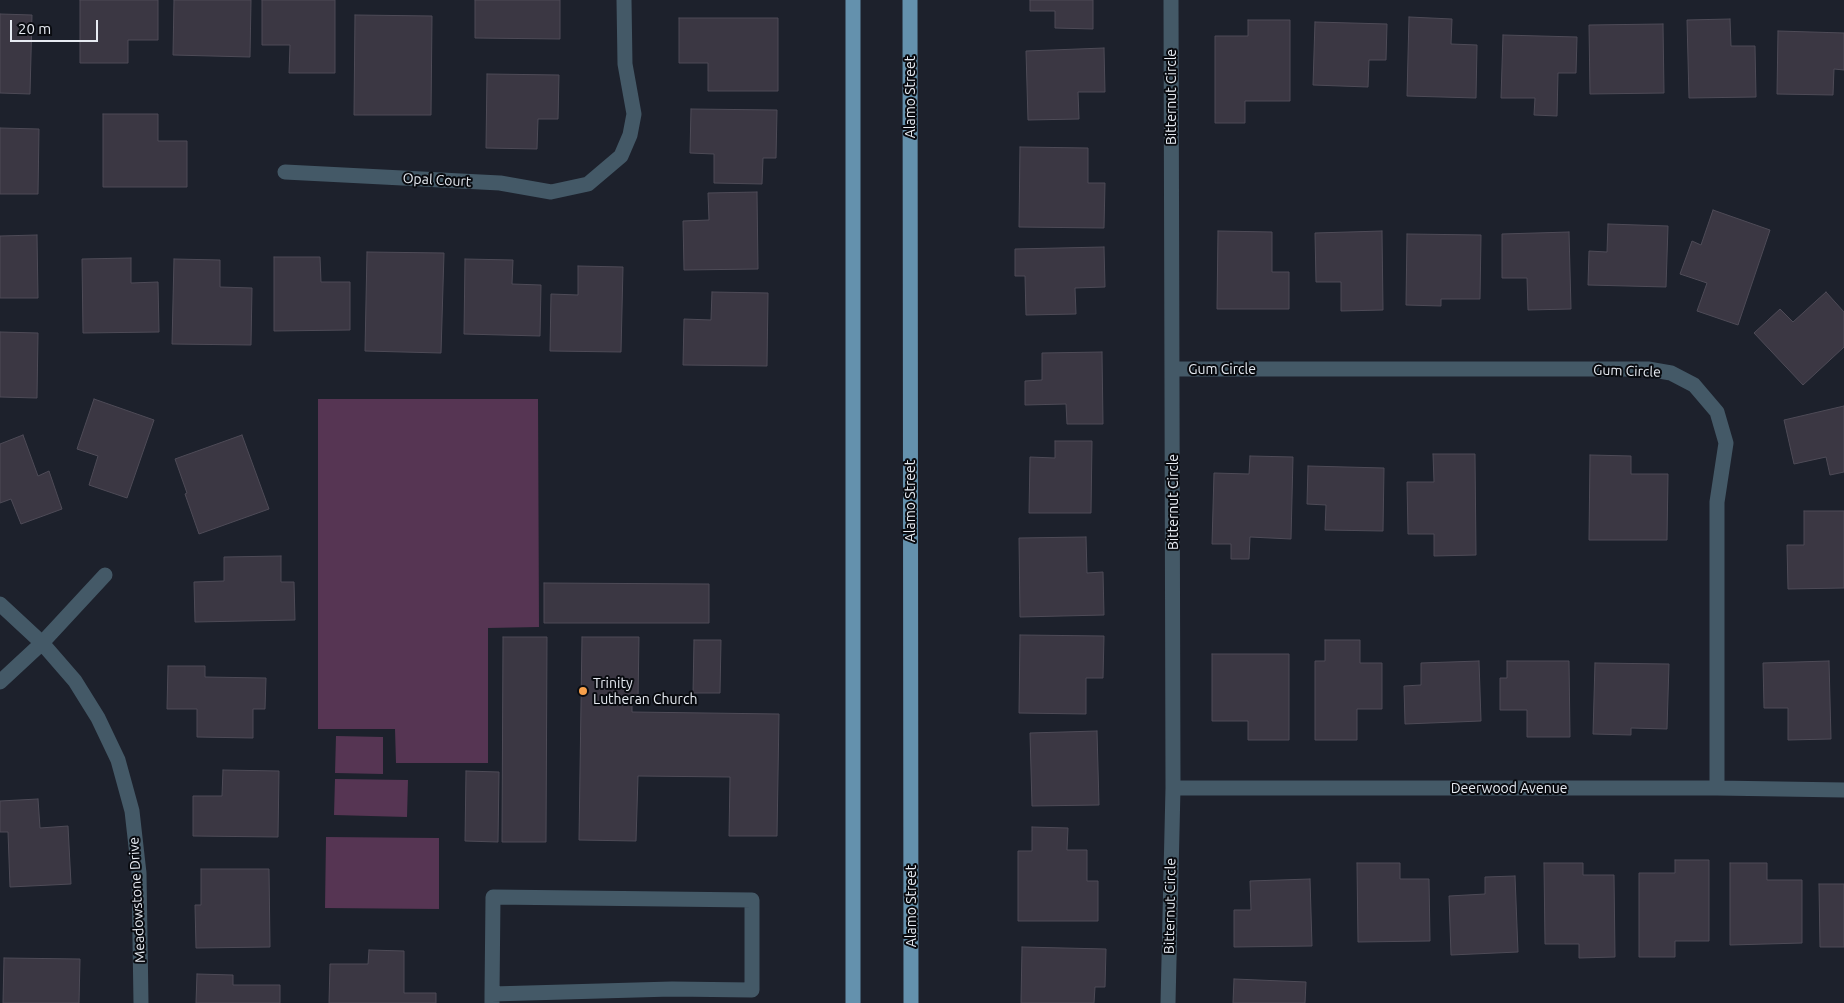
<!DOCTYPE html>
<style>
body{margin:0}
#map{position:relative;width:1844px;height:1003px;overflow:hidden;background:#1d212c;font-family:Ubuntu,sans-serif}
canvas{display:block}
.scale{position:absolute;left:10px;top:20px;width:88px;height:22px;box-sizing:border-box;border:2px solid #e7ebf2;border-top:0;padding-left:6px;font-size:15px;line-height:18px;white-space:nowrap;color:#e7ebf2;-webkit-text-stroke:4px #090b10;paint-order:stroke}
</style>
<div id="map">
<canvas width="1844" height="1003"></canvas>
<div class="scale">20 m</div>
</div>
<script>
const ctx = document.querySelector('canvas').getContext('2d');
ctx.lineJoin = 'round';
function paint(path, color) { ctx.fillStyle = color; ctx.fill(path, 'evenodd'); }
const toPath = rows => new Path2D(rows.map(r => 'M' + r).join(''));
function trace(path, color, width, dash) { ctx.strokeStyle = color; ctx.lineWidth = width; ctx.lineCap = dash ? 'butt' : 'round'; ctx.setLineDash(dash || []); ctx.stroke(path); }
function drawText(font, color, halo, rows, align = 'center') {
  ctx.font = font + ' Ubuntu,sans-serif'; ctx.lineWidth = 4; ctx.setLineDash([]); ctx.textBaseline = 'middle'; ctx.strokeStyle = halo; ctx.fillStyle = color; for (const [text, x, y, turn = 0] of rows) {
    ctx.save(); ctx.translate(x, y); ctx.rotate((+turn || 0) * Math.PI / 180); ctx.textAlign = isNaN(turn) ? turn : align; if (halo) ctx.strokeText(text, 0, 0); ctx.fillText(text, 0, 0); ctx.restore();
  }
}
paint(toPath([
 [318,399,538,399,539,627,488,628,488,763,396,763,395,729,318,729],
 [336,736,383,737,383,774,335,773],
 [335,779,408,780,407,817,334,815],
 [326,837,439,838,439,909,325,908]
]), '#563553');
const building = toPath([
 [80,0,158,0,158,40,128,40,128,63,80,63,80,0],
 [174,0,251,0,250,57,173,55,174,0],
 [262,0,335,0,335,73,289,73,290,45,262,45,262,0],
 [475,0,560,0,560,39,475,38,475,0],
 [1030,0,1093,0,1093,29,1055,28,1055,11,1030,11,1030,0],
 [0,14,32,15,30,94,0,93,0,14],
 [355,15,432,16,431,115,354,115,355,15],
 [1409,17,1452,19,1451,44,1477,45,1476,98,1407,96,1409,17],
 [679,18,778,18,778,91,708,91,708,63,679,63,679,18],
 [1730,19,1731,46,1755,46,1756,97,1689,98,1687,20,1730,19],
 [1248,20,1290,20,1290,101,1245,101,1245,123,1215,123,1215,36,1248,36,1248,20],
 [1315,22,1387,24,1386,60,1369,60,1368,87,1313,85,1315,22],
 [1663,24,1664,93,1590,94,1589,25,1663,24],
 [1778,31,1844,33,1844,70,1834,69,1833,95,1777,94,1778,31],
 [1503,35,1577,37,1576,73,1558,73,1557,116,1534,115,1535,98,1501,98,1503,35],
 [1104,48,1105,92,1078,92,1079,119,1028,120,1026,51,1104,48],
 [487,74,559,75,558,119,538,119,537,149,486,148,487,74],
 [691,109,777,110,776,158,763,158,762,184,714,183,714,154,690,153,691,109],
 [103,114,158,114,158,141,187,141,187,187,103,187,103,114],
 [0,128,39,129,38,194,0,194,0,128],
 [1020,147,1088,148,1088,183,1105,183,1104,228,1019,227,1020,147],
 [757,192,758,269,684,270,683,221,709,220,708,193,757,192],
 [1713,210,1770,230,1738,325,1697,311,1707,283,1680,274,1692,241,1701,245,1713,210],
 [1608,224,1668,226,1666,287,1588,285,1589,251,1607,252,1608,224],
 [1218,231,1272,232,1272,272,1289,272,1289,309,1217,309,1218,231],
 [1382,231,1383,310,1341,311,1341,282,1316,282,1315,233,1382,231],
 [1569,232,1571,309,1528,310,1527,278,1502,278,1502,234,1569,232],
 [1407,234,1481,235,1480,299,1441,299,1441,306,1406,305,1407,234],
 [37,235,38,298,0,298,0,236,37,235],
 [1104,247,1105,287,1075,288,1076,314,1026,315,1025,276,1015,276,1015,249,1104,247],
 [367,252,444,253,441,353,365,351,367,252],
 [274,257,320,257,321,282,350,282,350,330,274,331,274,257],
 [131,258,131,283,158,282,159,332,83,333,82,259,131,258],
 [174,259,220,260,220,287,252,288,251,345,172,344,174,259],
 [465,259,513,260,512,284,541,285,540,336,464,334,465,259],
 [578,266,623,267,621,352,550,351,551,294,578,295,578,266],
 [712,292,768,293,767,366,683,365,684,319,711,320,712,292],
 [1826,292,1844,312,1844,347,1803,385,1754,333,1780,309,1793,322,1826,292],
 [0,332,38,333,37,398,0,397,0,332],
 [1102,352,1103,424,1067,424,1066,404,1025,405,1025,381,1042,380,1042,353,1102,352],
 [94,399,154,420,127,498,89,485,98,456,77,449,94,399],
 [1844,406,1844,472,1830,475,1826,457,1794,464,1784,420,1844,406],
 [23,435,38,476,49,471,62,509,21,524,11,499,0,503,0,444,23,435],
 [242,435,269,509,199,534,185,494,187,493,175,459,242,435],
 [1055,441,1092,441,1091,513,1029,513,1030,457,1055,458,1055,441],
 [1433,454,1475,454,1476,555,1434,556,1434,534,1408,534,1407,482,1434,482,1433,454],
 [1590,455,1631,456,1631,474,1668,474,1667,540,1589,540,1590,455],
 [1250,456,1293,457,1291,539,1250,537,1249,559,1231,559,1231,544,1212,544,1214,473,1249,474,1250,456],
 [1308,466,1384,468,1383,531,1325,530,1326,505,1307,504,1308,466],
 [1804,511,1844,511,1844,588,1788,589,1787,545,1804,545,1804,511],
 [1086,537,1087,573,1103,572,1104,615,1020,617,1019,538,1086,537],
 [281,556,281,582,294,582,295,620,195,622,194,582,224,581,224,557,281,556],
 [544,583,709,584,709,623,544,623,544,583],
 [1020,635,1104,636,1103,678,1086,678,1086,714,1019,713,1020,635],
 [503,637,547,637,546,842,502,842,503,637],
 [582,637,639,637,638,700,632,700,632,712,779,714,777,836,729,836,730,777,638,776,636,841,579,840,582,637],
 [694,640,721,640,720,693,693,693,694,640],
 [1325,640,1360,640,1360,663,1382,663,1382,709,1357,709,1357,740,1315,740,1315,661,1325,661,1325,640],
 [1212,654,1289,654,1289,740,1248,740,1248,721,1212,721,1212,654],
 [1479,661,1481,721,1405,724,1404,686,1421,685,1421,663,1479,661],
 [1507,661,1569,661,1570,737,1527,737,1527,710,1500,710,1500,678,1507,678,1507,661],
 [1829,661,1831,739,1788,740,1788,708,1764,708,1763,663,1829,661],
 [1595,663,1669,664,1667,729,1631,728,1631,735,1593,734,1595,663],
 [168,666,205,666,205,677,266,678,265,709,253,709,253,738,197,737,197,709,167,709,168,666],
 [1097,731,1099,805,1032,806,1030,733,1097,731],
 [223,770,279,771,278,837,193,836,193,796,222,796,223,770],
 [466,771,499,772,498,842,465,841,466,771],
 [38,799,40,828,68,826,71,884,10,887,8,832,0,832,0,801,38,799],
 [1032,827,1068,828,1067,850,1087,850,1087,881,1098,881,1098,921,1018,921,1018,851,1032,851,1032,827],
 [1675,860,1709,860,1709,941,1675,941,1675,957,1639,957,1639,873,1675,873,1675,860],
 [1357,863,1400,863,1400,879,1429,879,1430,941,1358,942,1357,863],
 [1544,863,1583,863,1583,875,1614,875,1615,957,1579,958,1579,944,1545,944,1544,863],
 [1730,863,1767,863,1767,880,1802,880,1802,943,1730,945,1730,863],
 [201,869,269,869,270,947,196,948,195,905,201,905,201,869],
 [1515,876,1518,952,1451,955,1449,896,1485,894,1485,877,1515,876],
 [1310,879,1312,946,1234,947,1234,910,1251,910,1250,881,1310,879],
 [1819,884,1844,884,1844,947,1820,947,1819,884],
 [1022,947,1106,949,1105,987,1095,987,1094,1003,1021,1003,1022,947],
 [369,950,404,951,404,993,436,993,436,1003,329,1003,330,964,368,964,369,950],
 [4,958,80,959,79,1003,3,1003,4,958],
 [197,974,233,975,233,985,280,985,280,1003,196,1003,197,974],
 [1234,979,1306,982,1305,1003,1233,1003,1234,979]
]);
paint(building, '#3b3743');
trace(building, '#4e4b57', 1);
trace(toPath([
 [285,172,500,183,551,192,588,184,621,156,630,135,634,114,625,64,624,0],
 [1173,369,1648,369,1671,373,1694,385,1717,412,1726,443,1717,502,1717,788],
 [0,604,42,643,75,681,98,718,118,760,132,811,139,873,141,1003],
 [0,682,42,643,105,575],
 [1173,788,1717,788,1844,790],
 [492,1003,492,994,493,897,752,900,752,990,672,989,492,994],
 [1168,1003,1173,788,1171,0]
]), '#445967', 15);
trace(toPath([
 [853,0,853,1003],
 [910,0,911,1003]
]), '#6491ad', 15);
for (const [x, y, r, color] of [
 [583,691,5,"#f8a04b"]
]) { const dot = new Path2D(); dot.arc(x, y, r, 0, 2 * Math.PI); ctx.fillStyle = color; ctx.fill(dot); trace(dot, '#090b10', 2); }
drawText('14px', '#e7ebf2', '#090b10', [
 ["Alamo Street",910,97,-90],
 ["Bitternut Circle",1171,97,-90],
 ["Opal Court",437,180,3],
 ["Gum Circle",1222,369],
 ["Gum Circle",1627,371,2],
 ["Alamo Street",910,501,-90],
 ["Bitternut Circle",1173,502,-90],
 ["Deerwood Avenue",1509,788],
 ["Meadowstone Drive",137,900,-93],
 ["Alamo Street",911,906,-90],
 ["Bitternut Circle",1170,906,-89]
]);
drawText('14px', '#e7ebf2', '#090b10', [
 ["Trinity",593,683],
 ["Lutheran Church",593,699]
], 'left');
</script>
